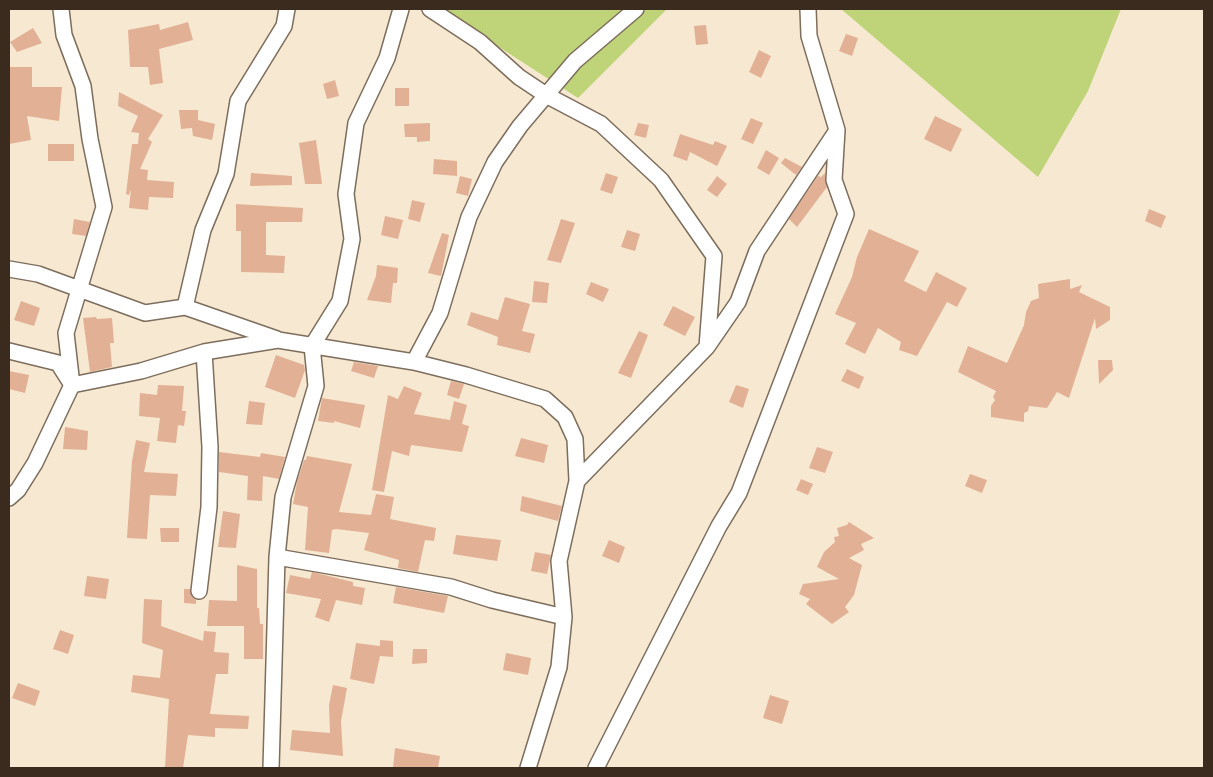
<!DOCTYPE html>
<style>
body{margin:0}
#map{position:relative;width:1213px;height:777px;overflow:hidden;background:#f7e9d1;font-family:"Balsamiq Sans",sans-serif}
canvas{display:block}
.frame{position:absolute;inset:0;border:10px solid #3b2a1e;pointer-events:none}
</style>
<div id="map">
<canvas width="1213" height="777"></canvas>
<div class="frame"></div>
</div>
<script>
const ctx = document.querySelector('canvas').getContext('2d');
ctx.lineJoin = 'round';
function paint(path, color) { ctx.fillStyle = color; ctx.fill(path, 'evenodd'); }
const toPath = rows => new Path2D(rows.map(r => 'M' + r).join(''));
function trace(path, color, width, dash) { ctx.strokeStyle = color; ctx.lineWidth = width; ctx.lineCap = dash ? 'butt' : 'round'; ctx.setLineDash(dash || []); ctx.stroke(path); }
paint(toPath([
 [440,9,667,9,578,98],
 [841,9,1121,9,1088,91,1038,177]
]), '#bfd478');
paint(toPath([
 [188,22,193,40,159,49,163,83,150,85,148,67,130,67,128,30,159,24,160,30],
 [706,25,708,44,696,45,694,26],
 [33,28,42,43,17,52,10,42],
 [846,34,858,38,852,56,839,51],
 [759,50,771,56,761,78,749,72],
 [9,67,32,67,32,87,62,87,59,121,27,116,31,140,9,144],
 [335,80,339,96,327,99,323,84],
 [395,88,409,88,409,106,395,106],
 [119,92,163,115,148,139,152,142,140,169,148,170,147,180,174,182,173,198,149,197,148,210,129,208,131,189,129,195,126,194,132,144,138,144,139,133,131,132,138,116,118,106],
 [179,110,198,110,198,120,215,124,212,140,193,136,192,128,181,129],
 [935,116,962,129,951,152,924,139],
 [751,118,763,123,753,144,741,139],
 [430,123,430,141,417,142,417,137,405,137,404,124],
 [638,123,649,125,646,138,634,135],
 [680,134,713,145,715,141,727,146,717,166,690,152,687,161,673,156],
 [316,140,322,184,305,184,299,143],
 [48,144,74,144,74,161,48,161],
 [766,150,779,158,769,175,757,168],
 [785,158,802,167,796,175,781,163],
 [434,159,457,161,457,176,433,174],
 [251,173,292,176,292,185,250,186],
 [606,173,618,177,612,194,600,190],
 [825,173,827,187,797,227,789,219,818,176,821,177],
 [460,176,472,179,468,196,456,193],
 [717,176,727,184,717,197,707,190],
 [412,200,425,203,420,222,408,219],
 [236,204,303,208,302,222,266,222,266,255,285,256,284,273,241,272,241,231,236,231],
 [1149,209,1166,216,1161,228,1145,221],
 [385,216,403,220,398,239,381,235],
 [74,219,90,222,86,236,72,234],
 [561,219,575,223,561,263,547,260],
 [869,229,919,251,904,281,926,292,936,272,967,288,957,307,947,302,917,356,899,350,901,342,878,328,865,354,845,344,856,323,835,314,852,277,857,257],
 [627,230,640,234,635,251,621,247],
 [442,233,449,235,441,276,428,273],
 [377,265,398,268,397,283,393,283,391,303,367,300,376,276],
 [1070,279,1070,289,1082,285,1079,292,1110,307,1110,320,1096,329,1095,318,1069,398,1057,392,1047,408,1029,406,1028,411,1024,413,1024,422,991,417,991,406,995,400,993,397,996,391,958,372,968,346,1007,363,1024,325,1026,312,1031,301,1039,298,1038,284],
 [534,281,549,283,547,303,532,302],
 [591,282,609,289,603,302,586,294],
 [505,297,530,304,522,331,535,334,530,353,497,345,498,337,467,325,471,312,498,320],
 [21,301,40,308,34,326,14,320],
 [673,306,695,317,685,336,663,325],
 [96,317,97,319,112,318,114,343,110,343,112,367,90,372,83,318],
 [639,331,648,335,631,378,618,373],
 [276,355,304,365,305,370,295,398,265,387],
 [1098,360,1112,360,1113,370,1099,384],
 [354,362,378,366,374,378,351,371],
 [847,369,864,377,859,389,841,381],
 [9,371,29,375,25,393,9,389],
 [451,381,464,384,459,399,447,395],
 [158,385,184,386,182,411,186,411,184,426,178,425,176,443,157,441,160,418,139,416,140,393,157,395],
 [736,385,749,389,743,408,729,402],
 [404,386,422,393,414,414,450,420,454,401,467,405,462,424,469,426,466,438,462,452,411,445,409,456,392,451,384,492,372,490,388,395,398,399],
 [322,398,365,405,360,428,334,421,334,423,318,421],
 [249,401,265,403,262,425,246,424],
 [65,427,88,431,87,450,63,449],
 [521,438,548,445,544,463,515,456],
 [136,440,150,443,144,472,178,474,176,496,150,495,147,539,127,538,132,461],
 [817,447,833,452,825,473,809,468],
 [219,452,260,457,261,453,285,457,279,479,263,476,262,501,247,500,248,476,219,472],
 [307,456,352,464,339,512,371,515,376,494,394,497,390,519,436,528,434,541,425,540,418,572,398,568,399,560,364,550,369,533,336,529,332,530,329,553,305,550,308,507,293,504,297,482,304,460,306,460],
 [970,474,987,480,982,493,965,486],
 [801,479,813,484,808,495,796,490],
 [522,496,562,506,558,521,520,511],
 [223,511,240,514,236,548,218,547],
 [849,522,874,538,861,544,864,550,849,558,862,565,854,595,845,607,849,612,832,624,806,604,810,599,799,594,803,584,839,579,817,567,824,552,835,542,834,537,839,536,837,528,847,525],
 [160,528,179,528,179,542,161,542],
 [456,535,501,540,497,561,453,554],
 [609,540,625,547,619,563,602,556],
 [535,552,551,555,547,574,531,571],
 [237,565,257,569,257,608,259,608,260,624,263,624,263,659,244,659,244,626,207,626,209,600,237,601],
 [312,572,353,582,353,586,365,588,362,605,336,600,329,622,315,617,321,599,286,593,290,575,310,579],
 [87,576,109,579,106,599,84,596],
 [396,587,448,596,444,613,393,603],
 [184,589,190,589,191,595,196,600,196,604,184,603],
 [144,599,162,600,161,626,203,641,204,631,216,632,214,652,229,653,228,674,216,674,210,714,249,716,248,729,215,728,215,737,188,735,183,768,165,768,169,699,131,692,133,675,160,678,163,650,142,643],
 [60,630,74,635,68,654,53,649],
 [380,640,393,641,393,657,380,656,374,684,350,679,356,643,380,646],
 [413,649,427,649,427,663,412,664],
 [506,653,531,658,528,675,503,670],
 [18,683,40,691,35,706,12,698],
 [333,685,347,688,341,721,343,756,290,750,292,730,330,733,329,705],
 [770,695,789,701,782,724,763,718],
 [395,748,440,756,438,768,393,768]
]), '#e2b095');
const minor = toPath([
 [430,9,480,42,519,77,546,95,601,124,661,180,714,256,707,347],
 [9,269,38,274,145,313,185,307],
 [277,339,185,307,203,230,226,174,238,101,284,26,287,9],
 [9,351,58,363,72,385,66,333,104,207,90,139,83,86,64,35,61,9],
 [414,362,440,313,469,217,495,162,520,126,575,61,636,9],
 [577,481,707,347,738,302,757,251,836,132],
 [9,498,18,490,35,463,72,385,141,371,204,352,278,340,414,362,466,375,545,399,565,417,575,439,577,481,559,561,564,617,559,667,528,768],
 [277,557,451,587,492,600,564,617],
 [199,591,209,507,210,447,204,352],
 [271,768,277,557,283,497,316,386,312,346,340,301,352,239,346,194,356,123,387,58,401,9],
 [596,768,719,526,739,493,846,214,834,180,837,130,809,36,808,9]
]);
trace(minor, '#7d6d5d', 18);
trace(minor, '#fff', 15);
</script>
